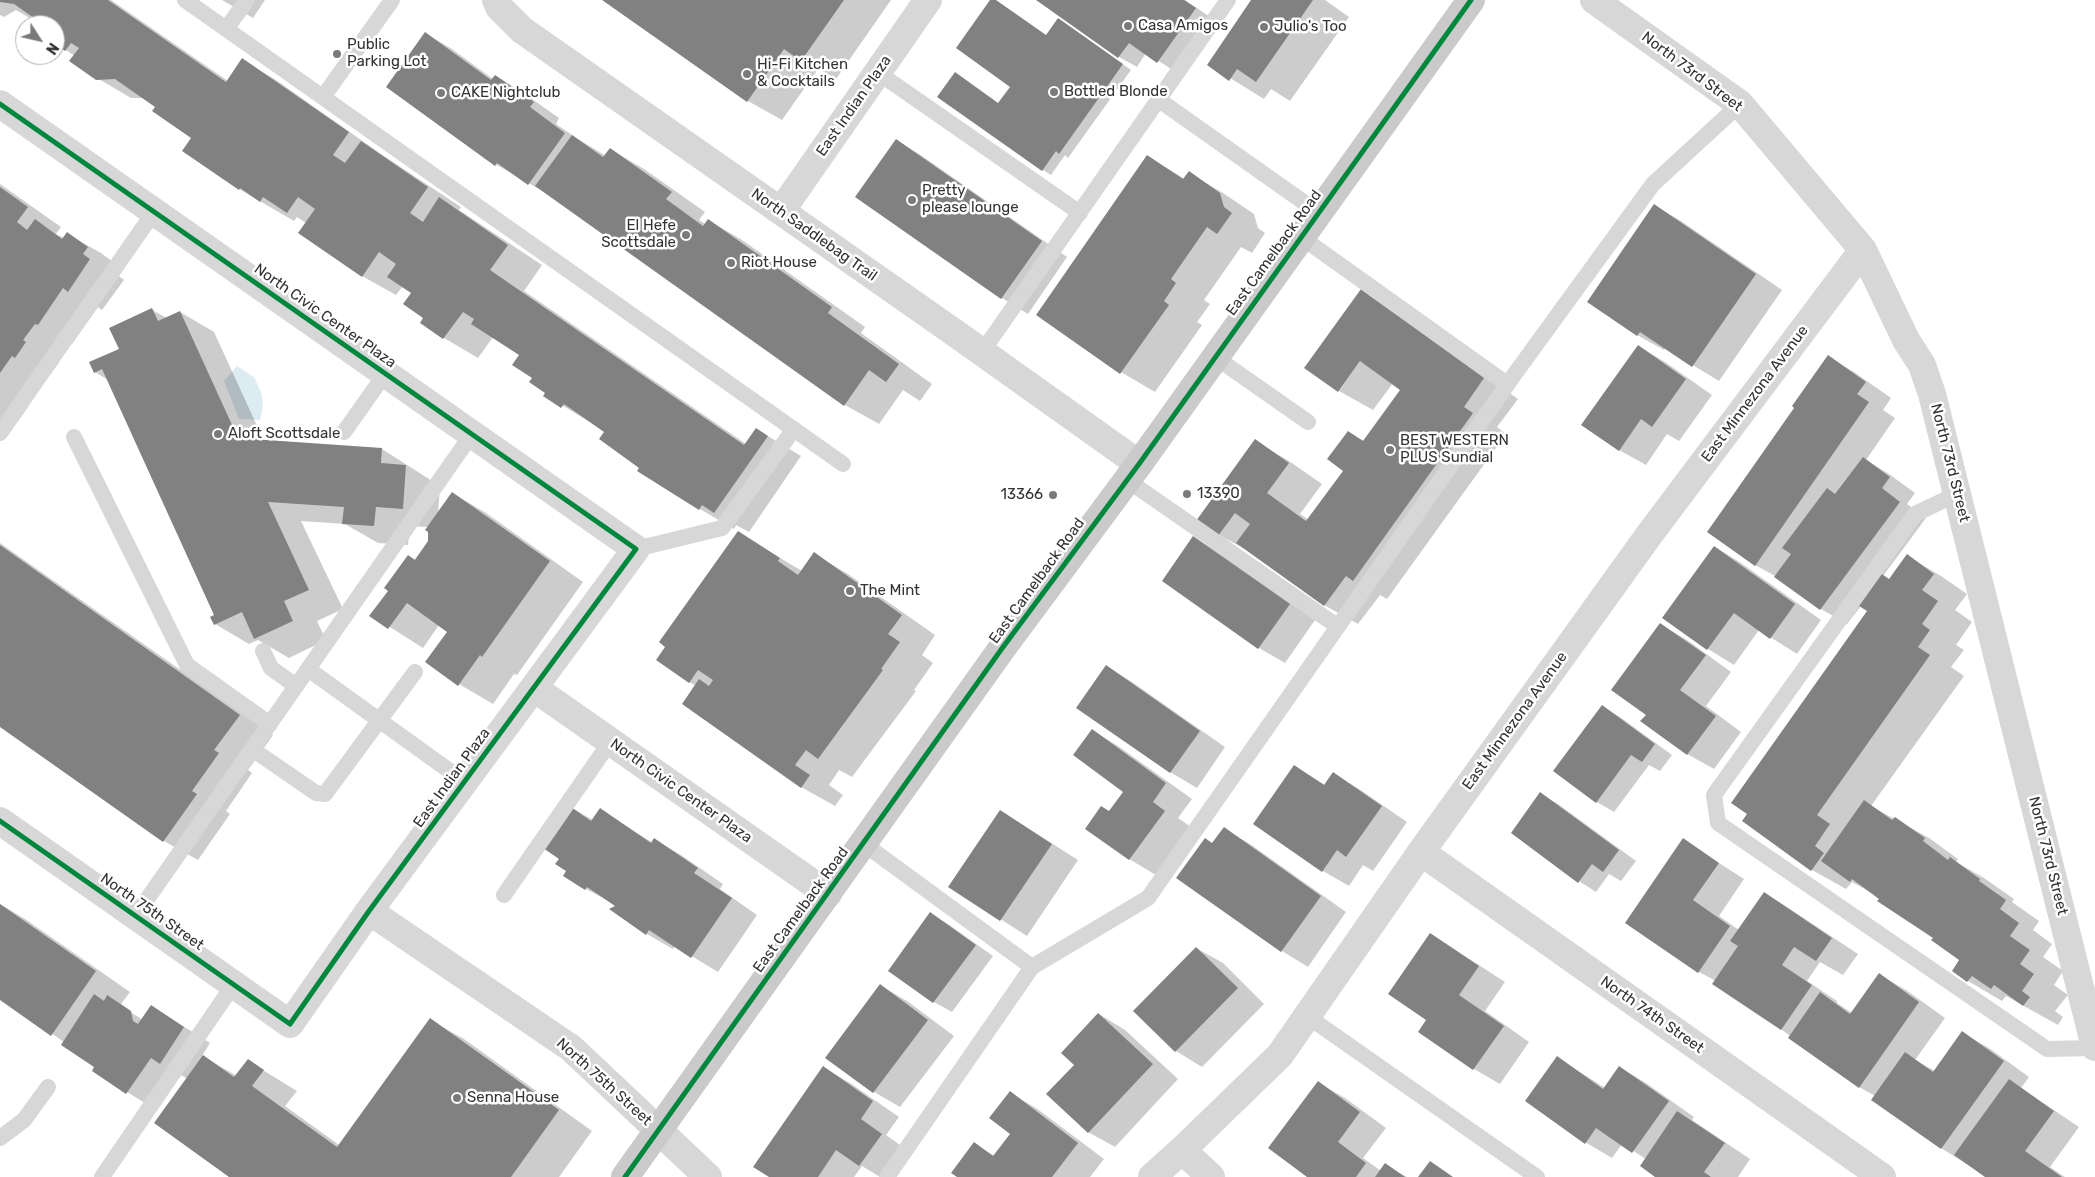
<!DOCTYPE html>
<style>
body{margin:0}
#map{position:relative;width:2095px;height:1177px;overflow:hidden;background:#fff;font-family:Rubik,sans-serif}
canvas{display:block}
.north{position:absolute;left:15px;top:15px;width:50px;height:50px;box-sizing:border-box;background:#fff;border:1px solid #adadad;border-radius:50%;rotate:125deg;font-size:14px;font-weight:700;line-height:20px;text-align:center;color:#333}
.north::after{content:'';display:block;margin:auto;width:18px;height:22px;background:#7a7a7a;clip-path:polygon(50% 0,100% 100%,50% 72%,0 100%)}
</style>
<div id="map">
<canvas width="2095" height="1177"></canvas>
<div class="north">N</div>
</div>
<script>
const ctx = document.querySelector('canvas').getContext('2d');
ctx.lineJoin = 'round';
function paint(path, color) { ctx.fillStyle = color; ctx.fill(path, 'evenodd'); }
const toPath = rows => new Path2D(rows.map(r => 'M' + r).join(''));
function trace(path, color, width, dash) { ctx.strokeStyle = color; ctx.lineWidth = width; ctx.lineCap = dash ? 'butt' : 'round'; ctx.setLineDash(dash || []); ctx.stroke(path); }
function drawText(font, color, halo, rows, align = 'center') {
  ctx.font = font + ' Rubik,sans-serif'; ctx.lineWidth = 5; ctx.setLineDash([]); ctx.textBaseline = 'middle'; ctx.strokeStyle = halo; ctx.fillStyle = color; for (const [text, x, y, turn = 0] of rows) {
    ctx.save(); ctx.translate(x, y); ctx.rotate((+turn || 0) * Math.PI / 180); ctx.textAlign = isNaN(turn) ? turn : align; if (halo) ctx.strokeText(text, 0, 0); ctx.fillText(text, 0, 0); ctx.restore();
  }
}
paint(toPath([
 [237,366,254,377,261,392,263,405,260,420,239,419,224,381]
]), '#ddebf3');
paint(toPath([
 [0,0,111,0,228,81,242,60,276,80,381,154,461,207,459,210,542,265,524,291,746,444,756,429,801,456,749,532,736,525,734,529,700,509,641,468,605,431,545,395,547,393,534,378,521,354,493,337,478,358,444,338,421,322,425,317,413,293,403,286,396,295,362,276,306,223,297,217,294,221,239,189,193,138,157,106,145,98,131,98,97,78,75,56,55,43,55,25,46,25,42,22,33,20,16,10,4,17,0,15],
 [222,0,265,0,253,18],
 [604,0,891,0,836,79,818,69,782,120,748,101],
 [992,0,995,0,1047,36,1059,19,1131,70,1068,158,1065,155,1051,175,1043,170,964,79,999,104,1012,87],
 [1039,0,1185,0,1213,19,1176,72,1146,53,1137,67,1119,57],
 [1253,0,1325,0,1349,17,1290,101,1271,89,1264,99,1209,65],
 [426,34,452,49,493,79,496,76,522,92,559,118,556,124,578,139,606,156,610,149,644,169,705,212,699,220,705,224,708,220,742,240,865,327,861,333,932,384,920,401,903,390,879,424,845,405,555,198,495,164],
 [896,140,922,156,1067,257,1028,314,1002,298,857,197],
 [1148,157,1185,179,1189,173,1223,193,1254,214,1258,228,1265,233,1252,253,1241,247,1204,300,1210,304,1197,322,1202,325,1155,392,1121,372,1038,315],
 [0,184,61,227,56,234,64,238,67,234,101,253,121,268,116,274,124,280,102,310,98,307,72,344,70,342,56,361,59,363,49,376,46,375,24,413,5,439,2,438,0,441],
 [1655,206,1681,221,1782,290,1719,381,1665,348,1664,350,1637,335],
 [152,310,167,318,180,312,214,332,264,441,382,449,440,486,438,514,452,493,486,513,583,582,517,675,514,674,493,704,459,684,449,631,439,625,423,648,371,615,429,541,428,527,410,526,408,545,378,543,345,524,301,521,343,609,317,621,326,640,289,658,258,640,249,644,215,624,216,616,108,380,95,372,120,349],
 [1395,311,1518,399,1497,427,1506,434,1387,599,1380,595,1358,624,1324,605,1254,554,1219,535,1198,521,1255,441,1289,461,1322,484,1300,514,1309,520,1345,471,1348,432,1364,441,1402,389,1393,383,1373,410,1339,391],
 [1638,346,1665,362,1712,395,1679,441,1667,434,1646,465,1619,450],
 [1828,357,1854,372,1891,398,1883,410,1895,418,1866,460,1889,474,1915,493,1907,504,1926,518,1883,576,1890,580,1907,556,1941,576,1967,594,1955,610,1972,622,1956,645,1964,650,1951,667,1964,676,1871,806,1929,838,1958,859,1956,862,1984,878,2014,899,2012,902,2039,921,2033,930,2052,944,2043,957,2063,971,2054,985,2068,995,2055,1011,2063,1017,2058,1025,2006,996,2002,1001,1968,981,1953,971,1961,960,1935,938,1881,898,1852,882,1846,889,1812,870,1744,821,1869,611,1861,606,1847,624,1821,609,1777,577,1755,565,1795,407],
 [738,533,802,571,814,554,848,574,935,635,922,655,933,663,914,690,916,691,852,777,839,770,829,785,843,795,835,806,801,787,696,686,689,682],
 [1194,538,1220,553,1315,620,1285,663,1259,648,1163,581],
 [0,543,273,735,248,770,252,773,226,811,230,814,198,860,164,841,0,725],
 [1715,547,1741,563,1821,620,1797,654,1759,630,1734,665,1708,649,1664,617],
 [1661,625,1687,640,1731,672,1706,706,1741,732,1714,769,1687,754,1648,714],
 [1106,666,1132,682,1225,747,1197,788,1170,772,1078,707],
 [1602,706,1620,717,1672,755,1660,771,1649,765,1614,812,1597,802],
 [1092,730,1118,746,1192,799,1178,818,1191,827,1156,875,1129,859,1086,828,1110,812,1125,791],
 [1294,766,1325,785,1333,774,1359,789,1407,822,1373,871,1363,865,1349,886,1323,871],
 [1541,794,1558,804,1636,861,1621,881,1609,874,1596,892,1579,881],
 [561,802,593,820,600,810,653,843,655,840,681,855,723,884,720,889,757,915,718,972,675,946,673,949,647,934,613,903,586,889,565,875,568,871,560,859],
 [1001,811,1078,860,1027,936,950,887],
 [1224,829,1250,844,1346,912,1308,967,1282,951,1178,878,1213,844],
 [1683,840,1744,879,1719,916,1739,930,1764,893,1790,909,1858,954,1843,975,1820,962,1807,981,1837,1001,1837,1003,1852,1013,1880,975,1906,990,1945,1018,1915,1060,1935,1071,1962,1033,1989,1048,2029,1077,2021,1088,2079,1127,2050,1167,2065,1177,1987,1177,1941,1148,1875,1096,1859,1087,1716,981,1699,972],
 [0,904,25,919,130,992,121,1004,128,1009,127,1010,143,1020,151,1006,210,1043,202,1056,237,1076,248,1061,297,1091,285,1106,339,1145,430,1020,464,1039,592,1131,559,1177,231,1177,188,1079,177,1073,153,1108,93,1071,96,1067,64,1042,0,998],
 [931,914,948,924,993,956,952,1012,934,1002,890,970],
 [1431,934,1505,982,1485,1011,1529,1042,1500,1084,1474,1069,1420,1031,1428,1020],
 [1196,948,1223,963,1264,1004,1202,1067,1176,1051,1135,1011],
 [881,986,907,1001,954,1036,900,1107,874,1092],
 [1099,1014,1125,1030,1178,1079,1115,1147,1088,1132,1076,1065],
 [1558,1058,1605,1088,1619,1067,1646,1083,1694,1117,1692,1120,1750,1159,1738,1177,1657,1177,1646,1159,1622,1144,1612,1158,1585,1142],
 [823,1067,850,1083,899,1117,886,1135,907,1150,880,1177,862,1166,854,1177,771,1177],
 [1319,1083,1345,1098,1386,1128,1363,1158,1381,1171,1385,1165,1407,1177,1309,1177],
 [1010,1093,1036,1108,1104,1159,1090,1177,959,1177,974,1144,995,1156,1011,1134]
]), '#0003');
paint(toPath([
 [0,0,108,0,226,82,242,58,349,132,333,155,345,163,361,141,428,187,410,213,423,222,439,197,508,245,490,270,744,445,756,428,768,436,714,513,702,505,699,510,637,471,639,468,599,439,604,432,564,404,561,408,543,396,545,393,529,382,532,378,512,365,519,355,471,324,474,319,463,312,443,339,420,323,423,318,403,304,411,293,387,277,396,264,379,252,362,277,298,233,315,209,298,197,287,213,263,197,260,202,240,188,239,190,182,151,191,138,152,111,155,107,115,79,96,80,69,61,79,48,71,43,65,51,55,44,55,25,44,25,14,4,0,2],
 [602,0,844,0,801,61,784,49,747,102],
 [990,0,996,0,1046,35,1058,18,1123,64,1059,154,1056,151,1042,171,937,97,955,72,998,103,1010,87,956,48],
 [1036,0,1184,0,1196,8,1157,63,1129,43,1118,58],
 [1251,0,1313,0,1256,82,1237,69,1229,81,1207,65],
 [425,32,491,80,495,75,534,102,530,107,565,133,528,185,497,163,495,166,386,87],
 [572,135,603,157,610,148,672,192,666,199,703,226,708,219,832,307,828,313,899,364,886,382,869,370,844,406,535,186],
 [896,139,1042,241,1001,299,855,197],
 [1147,155,1183,179,1189,171,1220,193,1224,207,1232,213,1217,234,1207,227,1171,279,1176,283,1164,301,1169,305,1120,374,1036,315],
 [0,187,28,207,17,222,27,230,35,219,62,239,67,232,88,247,83,254,90,259,68,292,63,288,38,325,35,324,23,340,26,342,15,358,12,356,0,373],
 [1654,204,1756,274,1692,367,1640,332,1637,336,1587,302],
 [1361,289,1484,378,1464,407,1473,413,1353,581,1346,576,1324,606,1236,543,1250,524,1235,513,1218,536,1196,521,1255,439,1289,463,1267,493,1306,521,1343,471,1327,459,1348,431,1363,441,1400,390,1360,361,1338,392,1304,368],
 [152,308,158,321,180,311,238,438,382,448,381,463,406,465,403,509,376,507,374,526,342,524,344,507,268,502,309,590,284,601,293,621,254,639,242,612,214,625,210,617,214,615,102,369,94,373,89,362,119,349,109,328],
 [1638,345,1686,379,1652,427,1641,419,1619,451,1581,425],
 [1828,355,1866,382,1857,394,1869,402,1755,566,1707,532,1794,408,1792,406],
 [1863,457,1890,477,1882,488,1900,502,1820,610,1774,577,1791,554,1782,548,1827,488,1835,494],
 [452,492,550,561,482,657,480,655,458,686,425,662,447,632,407,603,388,629,369,616,388,591,384,588,408,555,415,560,428,541,428,532,425,530],
 [738,531,780,558,778,561,798,575,814,552,902,615,888,634,900,642,881,669,883,670,818,759,806,750,795,765,810,775,801,788,682,704,699,679,709,686,713,680,698,670,689,683,656,660,665,647,659,642],
 [1193,536,1290,604,1258,649,1162,581],
 [0,545,240,715,214,750,219,753,192,791,197,794,163,842,0,727],
 [1714,546,1795,604,1770,639,1734,613,1707,650,1662,618],
 [1907,554,1934,574,1922,590,1938,601,1922,624,1930,630,1918,647,1930,655,1817,815,1830,824,1815,846,1824,853,1811,871,1742,821,1747,814,1731,803,1867,611,1856,604,1879,572,1889,579],
 [1660,623,1706,655,1680,690,1716,716,1687,755,1640,721,1646,715,1611,690],
 [1106,665,1200,731,1170,773,1076,708],
 [1602,705,1655,744,1642,762,1631,755,1596,803,1553,771],
 [1092,729,1166,783,1153,802,1165,811,1129,860,1085,829,1101,806,1109,811,1123,792,1073,755],
 [1294,765,1324,785,1333,772,1382,806,1346,857,1337,850,1322,872,1253,824],
 [1540,792,1619,850,1603,872,1592,864,1578,883,1511,833],
 [561,800,591,821,600,808,651,843,654,838,698,868,694,873,732,898,691,958,649,930,646,935,609,909,615,906,587,887,585,890,563,876,566,871,555,864,559,859,533,841],
 [1864,800,1892,820,1895,817,1925,838,1923,841,1948,860,1950,857,1980,879,1979,881,2006,900,2000,909,2019,923,2010,936,2030,950,2020,964,2034,974,2022,991,2030,997,2023,1006,1994,985,1991,989,1972,976,1967,982,1952,971,1959,960,1931,940,1933,938,1877,901,1879,899,1852,879,1850,882,1821,861],
 [1000,810,1052,844,1000,921,948,887],
 [1224,827,1321,896,1281,952,1176,878,1205,838,1212,843],
 [1683,838,1719,863,1693,900,1730,926,1698,973,1625,923],
 [1764,892,1832,938,1816,961,1794,947,1782,965,1812,985,1781,1030,1712,984,1738,946,1730,941],
 [0,904,96,971,51,1036,0,1000],
 [930,912,976,945,933,1003,888,971],
 [1430,933,1479,966,1459,995,1504,1026,1473,1070,1418,1032,1426,1020,1388,994],
 [1196,947,1238,988,1175,1052,1133,1011],
 [1879,973,1919,1002,1859,1088,1788,1038,1820,992,1850,1014],
 [880,984,928,1020,873,1093,825,1058],
 [94,994,104,1001,107,995,131,1011,133,1021,138,1024,151,1005,184,1027,160,1064,151,1058,126,1094,92,1071,94,1067,61,1045],
 [1098,1013,1153,1064,1088,1133,1046,1094,1074,1065,1061,1053],
 [430,1018,559,1110,511,1177,229,1177,154,1123,203,1055,234,1077,248,1059,264,1070,252,1086,337,1147],
 [1962,1031,2004,1061,1941,1149,1871,1100,1905,1052,1933,1072],
 [1557,1056,1603,1089,1619,1066,1669,1101,1632,1153,1596,1128,1585,1144,1525,1101],
 [823,1066,873,1101,861,1119,882,1134,859,1166,836,1150,818,1177,769,1177,753,1167],
 [2009,1079,2054,1111,2025,1151,2062,1177,1985,1177,1954,1155],
 [1318,1081,1360,1112,1338,1142,1366,1163,1356,1177,1307,1177,1268,1148],
 [1010,1091,1078,1143,1052,1177,957,1177,951,1173,974,1142,993,1156,1010,1134,989,1118],
 [1677,1111,1725,1143,1704,1172,1711,1177,1655,1177,1640,1166],
 [1430,1161,1453,1177,1418,1177],
 [1385,1163,1405,1177,1375,1177]
]), '#818181');
trace(toPath([
 [185,0,843,464],
 [226,29,247,0],
 [877,72,1080,213],
 [323,97,392,0],
 [1159,100,1319,213],
 [1301,237,1507,384],
 [982,352,1228,0],
 [1215,357,1308,422],
 [344,432,385,374],
 [0,433,154,212],
 [74,437,187,665,270,724],
 [1127,480,1337,626],
 [1957,494,1915,514,1714,795,1718,823,2047,1049,2095,1048],
 [636,549,722,528,794,429],
 [263,651,271,668,296,686],
 [252,749,316,793,325,794,415,672],
 [465,782,308,669,472,434],
 [864,844,1032,967],
 [504,895,610,742],
 [136,915,308,669],
 [1307,1016,1537,1177],
 [0,1138,24,1120,48,1087],
 [102,1177,234,984],
 [887,1177,1032,967,1148,898,1514,375,1653,184,1740,104]
]), '#d7d7d7', 16);
trace(toPath([
 [496,0,499,7,522,30,955,333,1139,464],
 [1594,0,1740,104,1863,250,1906,340,1922,365,1932,394,2095,1047],
 [0,104,636,549,369,911,290,1024,0,821],
 [781,211,928,0],
 [534,688,828,894],
 [1421,852,1882,1177],
 [369,911,571,1048,708,1177],
 [1182,1150,1211,1177],
 [1152,1177,1182,1150,1280,1055,1421,852,1649,535,1863,250]
]), '#d7d7d7', 28);
trace(toPath([
 [625,1177,1003,647,1139,464,1471,0]
]), '#cacaca', 28);
trace(toPath([
 [0,104,636,549,369,911,290,1024,0,821],
 [625,1177,1003,647,1139,464,1471,0]
]), '#00873e', 5);
for (const [x, y, r, color] of [
 [1128,26,5,"#7a7a7a"],
 [1264,27,5,"#7a7a7a"],
 [337,54,5,"#7a7a7a"],
 [747,74,5,"#7a7a7a"],
 [1054,92,5,"#7a7a7a"],
 [441,93,5,"#7a7a7a"],
 [912,200,5,"#7a7a7a"],
 [686,235,5,"#7a7a7a"],
 [731,263,5,"#7a7a7a"],
 [218,434,5,"#7a7a7a"],
 [1390,450,5,"#7a7a7a"],
 [1187,494,5,"#7a7a7a"],
 [1053,495,5,"#7a7a7a"],
 [850,591,5,"#7a7a7a"],
 [457,1098,5,"#7a7a7a"]
]) { const dot = new Path2D(); dot.arc(x, y, r, 0, 2 * Math.PI); ctx.fillStyle = color; ctx.fill(dot); trace(dot, '#fff', 2); }
drawText('15px', '#333', '#fff', [
 ["Casa Amigos",1138,26],
 ["Julio's Too",1274,27],
 ["Public",347,45],
 ["Parking Lot",347,62],
 ["Hi-Fi Kitchen",757,65],
 ["& Cocktails",757,82],
 ["Bottled Blonde",1064,92],
 ["CAKE Nightclub",451,93],
 ["Pretty",922,191],
 ["please lounge",922,208],
 ["El Hefe",676,226,"right"],
 ["Scottsdale",676,243,"right"],
 ["Riot House",741,263],
 ["Aloft Scottsdale",228,434],
 ["BEST WESTERN",1400,441],
 ["PLUS Sundial",1400,458],
 ["13390",1197,494],
 ["13366",1043,495,"right"],
 ["The Mint",860,591],
 ["Senna House",467,1098]
], 'left');
drawText('15px', '#333', '#fff', [
 ["North 73rd Street",1692,72,37],
 ["East Indian Plaza",854,106,-55],
 ["North Saddlebag Trail",814,235,35],
 ["East Camelback Road",1274,253,-54],
 ["North Civic Center Plaza",325,316,35],
 ["East Minnezona Avenue",1755,394,-53],
 ["North 73rd Street",1950,463,76],
 ["East Camelback Road",1037,581,-54],
 ["East Minnezona Avenue",1515,721,-54],
 ["East Indian Plaza",452,778,-54],
 ["North Civic Center Plaza",681,791,35],
 ["North 73rd Street",2048,856,76],
 ["East Camelback Road",801,910,-54],
 ["North 75th Street",152,912,35],
 ["North 74th Street",1652,1015,35],
 ["North 75th Street",604,1082,42]
]);
</script>
